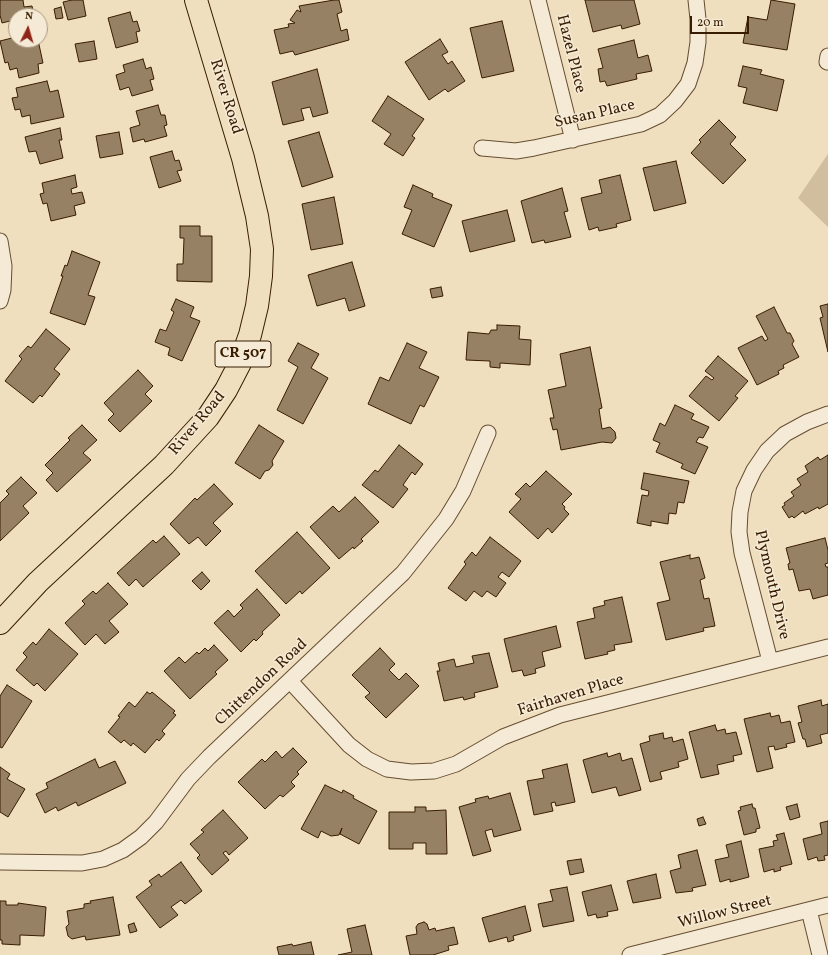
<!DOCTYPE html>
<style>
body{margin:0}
#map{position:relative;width:828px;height:955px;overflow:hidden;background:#efdfbe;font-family:Vollkorn,serif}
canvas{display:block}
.north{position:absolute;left:8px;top:8px;width:40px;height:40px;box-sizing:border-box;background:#f5ead5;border:1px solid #a99881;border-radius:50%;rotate:5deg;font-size:11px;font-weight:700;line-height:16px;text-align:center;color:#381c02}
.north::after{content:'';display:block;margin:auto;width:14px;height:18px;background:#8f2418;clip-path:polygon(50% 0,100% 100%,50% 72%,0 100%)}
.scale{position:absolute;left:690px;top:16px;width:59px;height:18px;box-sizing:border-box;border:2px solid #381c02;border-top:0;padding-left:5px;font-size:12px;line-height:14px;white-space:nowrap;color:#381c02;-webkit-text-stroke:3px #f5ead5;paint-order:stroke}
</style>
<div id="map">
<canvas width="828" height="955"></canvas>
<div class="north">N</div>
<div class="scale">20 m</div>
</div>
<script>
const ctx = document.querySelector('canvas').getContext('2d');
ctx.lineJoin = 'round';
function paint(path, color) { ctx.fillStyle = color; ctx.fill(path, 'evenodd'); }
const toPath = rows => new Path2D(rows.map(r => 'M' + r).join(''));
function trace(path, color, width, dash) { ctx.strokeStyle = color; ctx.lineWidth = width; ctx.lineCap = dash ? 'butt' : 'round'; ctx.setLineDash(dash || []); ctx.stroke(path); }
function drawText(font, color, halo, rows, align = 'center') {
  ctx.font = font + ' Vollkorn,serif'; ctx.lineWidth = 3; ctx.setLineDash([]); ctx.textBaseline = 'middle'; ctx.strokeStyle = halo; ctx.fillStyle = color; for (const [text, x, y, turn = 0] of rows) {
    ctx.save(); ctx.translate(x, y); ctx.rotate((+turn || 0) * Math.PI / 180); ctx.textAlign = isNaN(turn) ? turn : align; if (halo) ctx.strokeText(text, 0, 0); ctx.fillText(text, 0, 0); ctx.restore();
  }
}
paint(toPath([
 [828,154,828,227,798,198]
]), '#d0be9e');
const building = toPath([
 [0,0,23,0,24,7,32,6,34,16,16,16,16,29,12,30,10,21,2,23,0,15,0,0],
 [72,0,83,0,86,16,68,20,63,2,72,0],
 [334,0,339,0,342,12,337,14,341,31,347,29,349,40,295,55,293,51,280,54,274,30,289,27,288,24,295,23,290,20,297,10,301,12,299,6,334,0],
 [585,0,634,0,640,24,622,29,621,25,593,32,585,0],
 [771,0,795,4,787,50,743,43,748,17,767,20,771,0],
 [61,7,63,18,56,19,54,9,61,7],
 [130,12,133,22,137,21,140,31,136,32,138,42,116,48,108,18,130,12],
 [502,21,514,71,482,78,470,28,502,21],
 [16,37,16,40,38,40,43,63,38,64,39,73,19,78,17,68,10,70,8,62,5,63,0,41,16,37],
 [440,39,448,52,442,55,448,64,452,61,465,81,448,92,445,89,429,100,405,62,440,39],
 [634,40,638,58,648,55,652,71,636,74,637,79,607,86,605,81,600,82,598,69,603,68,598,49,634,40],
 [94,41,97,59,79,62,75,44,94,41],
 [143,59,146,69,151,67,154,79,150,80,153,90,132,96,129,87,120,90,116,75,125,72,123,65,143,59],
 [743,66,762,70,760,74,784,80,777,111,743,103,747,88,738,86,743,66],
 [317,69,328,113,313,117,310,107,301,109,304,120,283,125,272,82,317,69],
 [47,81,50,92,58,90,64,117,31,124,30,115,22,117,20,109,15,110,12,98,18,97,16,88,47,81],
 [388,96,424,119,412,136,415,138,403,156,384,144,391,134,372,121,388,96],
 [158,105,161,115,165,115,167,125,164,126,167,136,145,142,144,139,133,142,130,128,140,125,136,111,158,105],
 [719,120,736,137,730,144,746,160,723,184,691,153,701,142,699,140,719,120],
 [60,128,62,140,59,140,63,158,40,164,36,151,29,152,25,137,60,128],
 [119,132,123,154,100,158,96,136,119,132],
 [319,132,333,177,302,187,288,141,319,132],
 [172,151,175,161,179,160,182,170,177,171,181,181,159,188,150,157,172,151],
 [676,161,686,203,654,211,643,168,676,161],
 [75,175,77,187,71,189,72,194,82,192,85,203,74,206,76,215,51,221,47,203,43,204,40,194,44,193,42,183,75,175],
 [620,175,631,220,616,224,617,227,599,231,598,227,589,230,581,198,602,193,599,180,620,175],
 [413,185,433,194,432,197,452,205,434,247,402,234,412,210,404,207,413,185],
 [562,188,568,211,564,212,571,237,545,243,544,240,532,243,521,201,562,188],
 [334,197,343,244,311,250,302,204,334,197],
 [507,210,515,241,470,252,462,221,507,210],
 [180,226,200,226,200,236,212,236,212,282,177,281,177,264,183,264,184,238,180,238,180,226],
 [72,251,100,262,88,295,95,297,85,325,50,313,63,276,61,276,65,265,67,266,72,251],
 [352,262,365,306,349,311,345,298,317,306,308,275,352,262],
 [441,287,443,296,432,298,430,289,441,287],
 [176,299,194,307,190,317,200,321,182,361,168,355,170,348,155,342,160,329,166,331,174,312,171,310,176,299],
 [828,304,828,352,820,318,823,317,820,306,828,304],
 [774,307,787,333,790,333,794,341,792,344,799,357,783,365,784,368,778,371,779,374,757,385,738,348,762,336,765,341,768,339,756,316,774,307],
 [497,325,520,326,519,339,531,340,530,365,500,363,500,368,490,367,490,361,466,360,468,332,489,334,491,330,497,330,497,325],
 [46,329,70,349,54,369,60,374,42,397,40,395,33,403,5,381,22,359,19,356,28,346,31,348,46,329],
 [298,343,319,354,311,368,328,378,303,424,277,410,298,367,288,361,298,343],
 [407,343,427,352,419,368,439,377,424,407,420,405,411,424,368,404,380,377,389,381,407,343],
 [590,347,602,408,599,409,602,429,610,427,615,432,616,438,612,443,602,442,561,450,557,429,553,430,550,418,554,418,548,390,566,386,560,354,590,347],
 [718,356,748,381,735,396,738,398,719,421,689,396,706,376,712,380,714,378,705,371,718,356],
 [138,370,153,386,145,394,152,401,120,432,108,420,114,414,104,403,138,370],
 [675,405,694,414,691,419,709,427,703,438,699,437,696,442,708,447,695,474,681,468,683,464,656,452,660,443,653,440,660,423,665,426,675,405],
 [82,425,97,440,83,453,91,460,57,492,46,480,53,473,45,465,70,440,68,438,82,425],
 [259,425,284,441,272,461,273,465,269,470,265,471,260,479,235,463,259,425],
 [399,445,423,464,415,475,412,472,403,485,408,489,393,508,362,485,375,470,378,472,399,445],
 [828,455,828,504,819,509,818,507,805,514,803,511,794,518,792,516,789,518,782,507,785,505,784,503,794,496,791,492,801,485,797,479,808,472,805,466,818,457,820,460,828,455],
 [546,471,572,494,562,504,565,507,564,509,569,514,552,533,548,528,538,539,509,512,521,499,515,494,526,483,530,487,546,471],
 [644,473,689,481,684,503,678,502,676,514,669,513,668,524,651,521,651,526,637,523,642,495,648,496,649,491,641,489,644,473],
 [21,477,37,493,23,506,29,513,0,541,0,503,9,494,6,491,21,477],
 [214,484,233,504,213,523,221,531,206,546,198,537,189,544,170,524,195,498,197,500,214,484],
 [355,497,379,522,361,539,363,541,354,549,353,547,339,559,310,527,333,506,339,512,355,497],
 [297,532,330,568,302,594,300,591,286,604,255,571,297,532],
 [164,536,180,554,143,587,136,579,129,586,117,573,153,540,156,543,164,536],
 [490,537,521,561,509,577,502,572,498,577,506,583,496,597,487,591,482,597,474,591,466,601,448,588,466,564,464,562,472,552,476,556,490,537],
 [825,538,828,550,828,563,825,564,826,567,828,567,828,595,813,599,810,589,799,591,793,569,789,570,788,564,790,563,786,548,825,538],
 [690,555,690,559,699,557,705,578,700,580,704,599,709,598,715,626,703,628,704,631,666,640,657,603,670,600,660,562,690,555],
 [202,572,210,581,201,590,192,581,202,572],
 [108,583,128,604,109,621,119,632,105,644,96,634,85,645,65,623,85,604,82,601,93,591,96,594,108,583],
 [257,589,280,615,262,632,263,634,256,641,254,639,241,652,214,623,228,610,234,617,243,608,240,605,257,589],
 [622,597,632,642,614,645,615,650,607,652,608,654,585,659,577,622,595,618,593,608,605,605,604,601,622,597],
 [556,626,561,647,542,652,545,666,535,669,536,673,524,676,522,670,512,672,504,639,556,626],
 [49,629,78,654,45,691,37,683,34,686,16,670,27,657,23,653,33,642,36,645,49,629],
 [214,645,228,660,215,672,217,674,190,699,164,671,179,657,185,663,197,652,199,654,205,648,208,651,214,645],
 [380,648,395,664,389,670,399,680,406,673,419,686,386,718,365,697,370,693,352,675,380,648],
 [489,653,498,687,474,693,475,697,464,700,463,697,444,701,437,671,440,671,438,663,454,659,456,667,474,663,472,656,489,653],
 [7,685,32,701,2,748,0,747,0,696,7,685],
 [147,692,150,694,152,692,175,711,173,713,176,715,162,731,165,734,159,741,157,739,145,753,133,743,131,746,124,740,121,743,108,732,120,717,118,716,129,702,135,707,147,692],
 [821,700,822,706,828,704,828,733,820,735,822,743,807,747,805,739,803,739,798,723,802,722,798,706,821,700],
 [770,713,771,717,779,715,781,723,790,721,795,742,786,744,787,747,775,750,774,746,768,747,773,768,757,772,744,719,770,713],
 [715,725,717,731,725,729,726,734,736,732,742,754,733,756,734,761,717,765,719,774,701,778,689,732,715,725],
 [663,733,664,739,672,737,673,742,683,739,688,759,678,762,679,767,660,772,662,779,650,782,640,744,650,741,649,736,663,733],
 [293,748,307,762,297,772,299,774,291,782,295,786,283,797,280,795,265,809,238,782,262,759,265,762,276,751,282,758,293,748],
 [607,753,608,757,620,753,622,761,632,758,641,790,619,796,616,787,592,793,583,760,607,753],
 [95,759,99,768,115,761,126,783,78,806,76,802,58,811,56,807,45,813,36,794,48,788,46,783,95,759],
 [567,764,575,802,556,806,555,802,551,803,553,811,534,815,527,781,544,778,542,770,567,764],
 [0,767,10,774,7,779,25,789,8,817,0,812,0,767],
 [325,785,342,793,343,790,354,796,353,798,377,811,359,844,340,834,342,828,339,835,331,836,321,831,318,838,301,829,325,785],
 [510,793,521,830,494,837,492,829,485,831,491,851,473,856,459,807,476,802,475,799,488,796,489,799,510,793],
 [752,804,753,808,755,808,760,828,756,829,756,832,744,835,738,811,741,810,740,807,752,804],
 [797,804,800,817,790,820,786,807,797,804],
 [415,807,426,807,426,811,446,810,447,854,426,854,426,843,413,843,413,849,389,849,389,812,415,812,415,807],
 [223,810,248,838,229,855,226,851,223,853,229,860,212,875,197,858,200,855,190,844,204,832,201,830,223,810],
 [703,817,706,824,699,826,697,819,703,817],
 [828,821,828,855,824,856,825,860,818,861,817,857,808,860,803,839,822,834,820,823,828,821],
 [784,833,792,864,780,867,781,870,774,872,774,869,764,872,759,849,774,846,773,841,778,840,776,835,784,833],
 [741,841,749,877,730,882,730,879,720,882,715,860,729,857,726,845,741,841],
 [697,850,706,885,692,888,693,891,676,893,670,871,681,868,678,855,697,850],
 [581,859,584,872,570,875,567,861,581,859],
 [181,862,202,891,185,904,181,900,171,907,178,915,160,928,136,897,152,885,149,881,159,874,161,877,181,862],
 [656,874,661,898,633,903,627,881,656,874],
 [611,885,618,910,607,912,608,916,597,918,596,914,588,916,582,892,611,885],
 [567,887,574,921,543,927,538,904,553,901,550,890,567,887],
 [113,897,120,935,86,940,85,936,72,939,68,936,66,927,69,924,67,911,84,908,84,904,91,903,90,901,113,897],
 [0,901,6,901,6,905,18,905,18,903,46,907,44,936,20,935,20,945,2,944,2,940,0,940,0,901],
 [525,906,531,931,513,936,514,940,508,942,507,937,489,942,482,918,525,906],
 [424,922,427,924,429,930,435,928,436,931,454,927,458,944,448,946,449,950,433,955,410,955,406,936,417,934,416,927,418,924,424,922],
 [134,923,137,931,130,933,128,925,134,923],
 [365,925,372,955,338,955,352,952,347,929,365,925],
 [311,942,314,955,279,955,277,947,292,944,293,946,311,942]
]);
paint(building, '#978164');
trace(building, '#381c02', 1);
const minor = toPath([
 [538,0,573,140],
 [827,62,828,56],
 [482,148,516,151,534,148,641,124,660,115,675,101,688,84,695,63,698,42,698,19,696,0],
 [0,241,4,266,3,290,0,301],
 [770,661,742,553,739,532,740,512,744,491,754,470,767,451,785,434,807,422,828,414],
 [290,681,349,745,367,759,387,769,411,772,434,771,456,764,503,737,560,715,828,647],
 [0,862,82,863,103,859,123,850,141,837,156,822,188,779,209,757,403,573,446,519,463,491,488,433],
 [809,910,820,955],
 [630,955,828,905]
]);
const primary = toPath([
 [0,623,38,582,164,465,208,417,226,390,240,363,250,335,257,306,261,276,262,249,257,216,243,158,196,0]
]);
trace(minor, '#664d31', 17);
trace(primary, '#381c02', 24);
trace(minor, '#f5ead5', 15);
trace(primary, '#efdfbe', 22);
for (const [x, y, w] of [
 [243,354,56]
]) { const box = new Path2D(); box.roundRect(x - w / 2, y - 13, w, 26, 3); ctx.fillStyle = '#f5ead5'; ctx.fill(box); trace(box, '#381c02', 1); }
drawText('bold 15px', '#381c02', null, [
 ["CR 507",243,354]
]);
drawText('16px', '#381c02', '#f5ead5', [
 ["Hazel Place",570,54,76],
 ["River Road",225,97,73],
 ["Susan Place",595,115,-13],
 ["River Road",198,424,-50],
 ["Plymouth Drive",771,585,77],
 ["Chittendon Road",262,683,-43],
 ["Fairhaven Place",571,696,-17],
 ["Willow Street",725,913,-14]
]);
</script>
